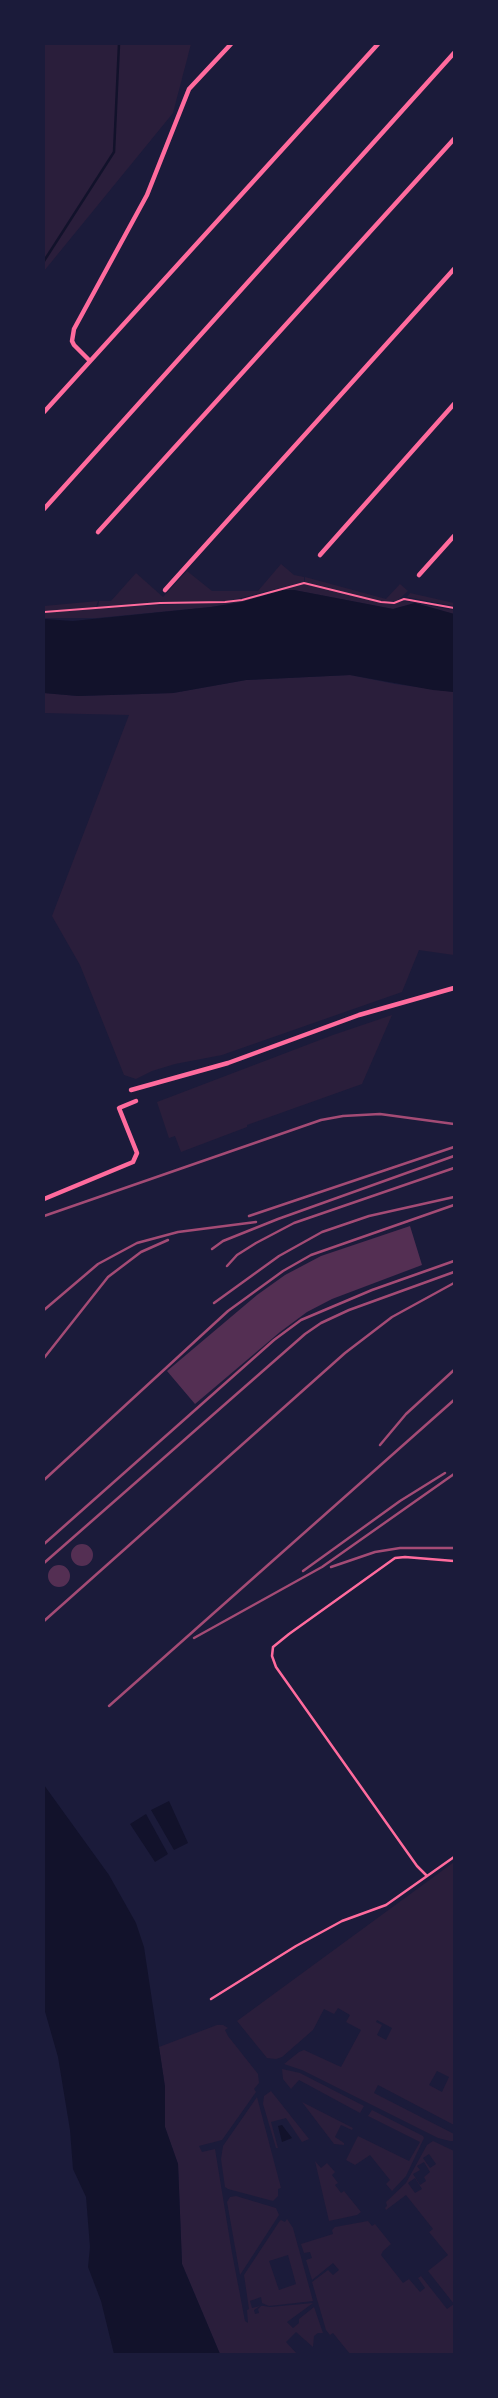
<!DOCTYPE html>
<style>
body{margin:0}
#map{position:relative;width:498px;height:2398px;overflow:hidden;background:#1b1b3a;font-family:"PT Sans",sans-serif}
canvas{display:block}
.frame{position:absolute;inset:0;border:45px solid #1b1b3a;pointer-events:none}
</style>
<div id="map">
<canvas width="498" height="2398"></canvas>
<div class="frame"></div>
</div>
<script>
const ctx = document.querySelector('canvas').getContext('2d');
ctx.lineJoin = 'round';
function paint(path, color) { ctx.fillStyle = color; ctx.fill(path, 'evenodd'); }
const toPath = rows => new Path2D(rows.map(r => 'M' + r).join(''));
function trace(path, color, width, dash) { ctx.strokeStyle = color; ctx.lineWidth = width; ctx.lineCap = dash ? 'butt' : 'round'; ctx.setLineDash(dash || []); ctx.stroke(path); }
paint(toPath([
 [44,44,191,44,173,113,44,271],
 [281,564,294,575,304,577,304,582,225,602,98,607,99,601,111,601,136,573,163,597,187,571,212,591,258,591],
 [305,577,386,599,400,584,408,591,397,601,381,601,305,582],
 [304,583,387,604,405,601,454,610,454,614,415,603,393,609,294,590,283,590,242,602,211,607,97,618,44,618,44,613,107,607,232,602],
 [410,593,454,603,454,606,407,597],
 [98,601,96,607,44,611,44,606],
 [350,675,395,684,454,692,454,955,419,950,402,992,222,1055,175,1064,152,1071,136,1079,124,1075,80,965,52,916,129,715,44,713,44,693,78,696,173,693,246,680],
 [392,1015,362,1084,247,1125,247,1127,181,1152,175,1136,169,1138,157,1102,333,1035],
 [454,1862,454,2125,378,2085,374,2093,454,2134,454,2141,450,2141,438,2138,302,2070,284,2064,299,2052,304,2050,341,2067,361,2030,346,2022,350,2015,338,2008,334,2014,324,2009,313,2030,282,2057,276,2059,267,2058,237,2021],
 [377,2020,392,2028,386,2040,377,2035,382,2025,376,2022],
 [437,2071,449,2077,442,2092,429,2085],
 [217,2025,223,2025,228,2028,225,2030,228,2036,258,2074,259,2083,254,2089,256,2092,222,2140,199,2146,202,2152,215,2149,232,2253,245,2321,248,2323,247,2310,249,2309,244,2275,279,2222,281,2220,285,2222,287,2219,293,2228,313,2301,269,2306,262,2303,261,2297,250,2301,252,2308,260,2306,254,2310,255,2314,259,2313,258,2309,261,2306,264,2306,270,2307,313,2303,287,2322,293,2328,299,2323,299,2319,314,2307,323,2333,318,2333,314,2336,313,2347,296,2332,286,2342,297,2354,220,2354,182,2264,178,2164,165,2127,165,2087,159,2047],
 [288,2255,296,2284,279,2290,269,2261],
 [282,2069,300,2073,364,2106,360,2113,299,2080,291,2089,283,2079],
 [271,2091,309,2139,302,2142,286,2118,271,2122,278,2148,276,2148,263,2104,264,2096],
 [257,2097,281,2188,278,2189,278,2196,273,2201,228,2189,225,2187,221,2159,223,2146],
 [302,2102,353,2128,352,2130,341,2125,335,2137,344,2143,344,2145,334,2144],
 [372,2110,423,2136,424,2138,406,2176,392,2191,386,2184,390,2180,370,2155,355,2165,346,2160,358,2136,409,2161,420,2142,368,2116],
 [433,2141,454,2151,454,2354,350,2354,333,2333,330,2335,326,2330,312,2282,328,2270,333,2275,339,2270,333,2263,312,2280,306,2260,312,2258,310,2252,304,2253,301,2244,333,2234,332,2230,335,2227,368,2221,372,2226,375,2224,391,2244,383,2251,381,2255,403,2283,409,2279,420,2292,425,2288,418,2278,421,2276,447,2309,454,2304,428,2271,448,2255,429,2232,433,2229,406,2195,386,2210,385,2208,387,2206,386,2202,406,2183,427,2145],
 [429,2154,436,2164,430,2168,423,2158],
 [424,2162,430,2172,424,2177,426,2181,420,2185,413,2174,420,2170,417,2166],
 [415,2178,422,2189,415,2193,408,2183],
 [315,2161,321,2168,327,2163,335,2172,332,2175,338,2183,335,2185,341,2193,344,2191,361,2212,357,2215,329,2221],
 [236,2196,276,2208,279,2215,240,2275,227,2202,230,2197]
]), '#2a1e3b');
paint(toPath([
 [283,590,294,590,393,609,415,603,454,614,454,692,433,690,350,675,246,680,173,693,78,696,44,693,44,619,73,621,211,607,242,602],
 [44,1785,109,1875,136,1923,144,1947,165,2087,165,2127,178,2164,182,2264,220,2354,114,2354,101,2301,88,2267,90,2247,86,2197,73,2169,70,2130,58,2057,44,2008],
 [169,1801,188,1843,174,1850,151,1810],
 [146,1814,168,1854,155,1862,130,1824],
 [282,2125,292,2138,282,2142,278,2126]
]), '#12122b');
trace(toPath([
 [44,261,114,152,119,44]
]), '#12122b', 2.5);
paint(toPath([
 [410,1226,422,1265,332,1299,307,1312,280,1332,195,1404,167,1371,257,1295,285,1275,321,1256],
 '71 1555a11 11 0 1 1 22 0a11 11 0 1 1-22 0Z',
 '48 1576a11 11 0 1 1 22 0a11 11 0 1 1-22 0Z'
]), '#542f53');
trace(toPath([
 [44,612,160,603,225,602,242,600,304,583,381,602,394,603,404,599,454,608]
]), '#ff6b9d', 2);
trace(toPath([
 [427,1876,417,1866,276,1667,272,1656,273,1647,289,1634,395,1558,405,1557,454,1561],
 [211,1999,296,1946,342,1921,386,1905,454,1857]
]), '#ff6b9d', 2.5);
trace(toPath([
 [90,361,74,345,72,341,74,329,147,195,189,89,231,44],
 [44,412,378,44],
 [44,509,454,53],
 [98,532,454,139],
 [320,555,454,404],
 [419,575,454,536],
 [165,590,454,269],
 [131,1090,228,1063,359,1015,454,988],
 [44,1199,133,1162,137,1153,119,1108,136,1101]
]), '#ff6b9d', 4.5);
trace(toPath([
 [44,1216,321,1120,343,1116,380,1114,454,1124],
 [249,1216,454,1147],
 [212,1249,223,1241,278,1219,454,1156],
 [227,1266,237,1255,256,1243,294,1223,454,1168],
 [214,1303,279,1256,322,1232,369,1216,454,1197],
 [44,1310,98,1264,137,1243,178,1232,256,1222],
 [44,1358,108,1277,141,1252,168,1240],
 [380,1445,406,1414,454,1370],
 [44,1480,228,1311,283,1271,311,1255,454,1205],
 [44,1544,274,1340,301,1320,372,1290,454,1261],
 [44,1563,305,1334,321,1323,349,1310,454,1272],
 [331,1567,375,1552,400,1548,454,1548],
 [303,1571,400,1501,445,1473],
 [44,1621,345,1353,392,1317,454,1283],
 [194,1638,322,1567,454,1474],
 [109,1706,454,1400]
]), '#a44b75', 2.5);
</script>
